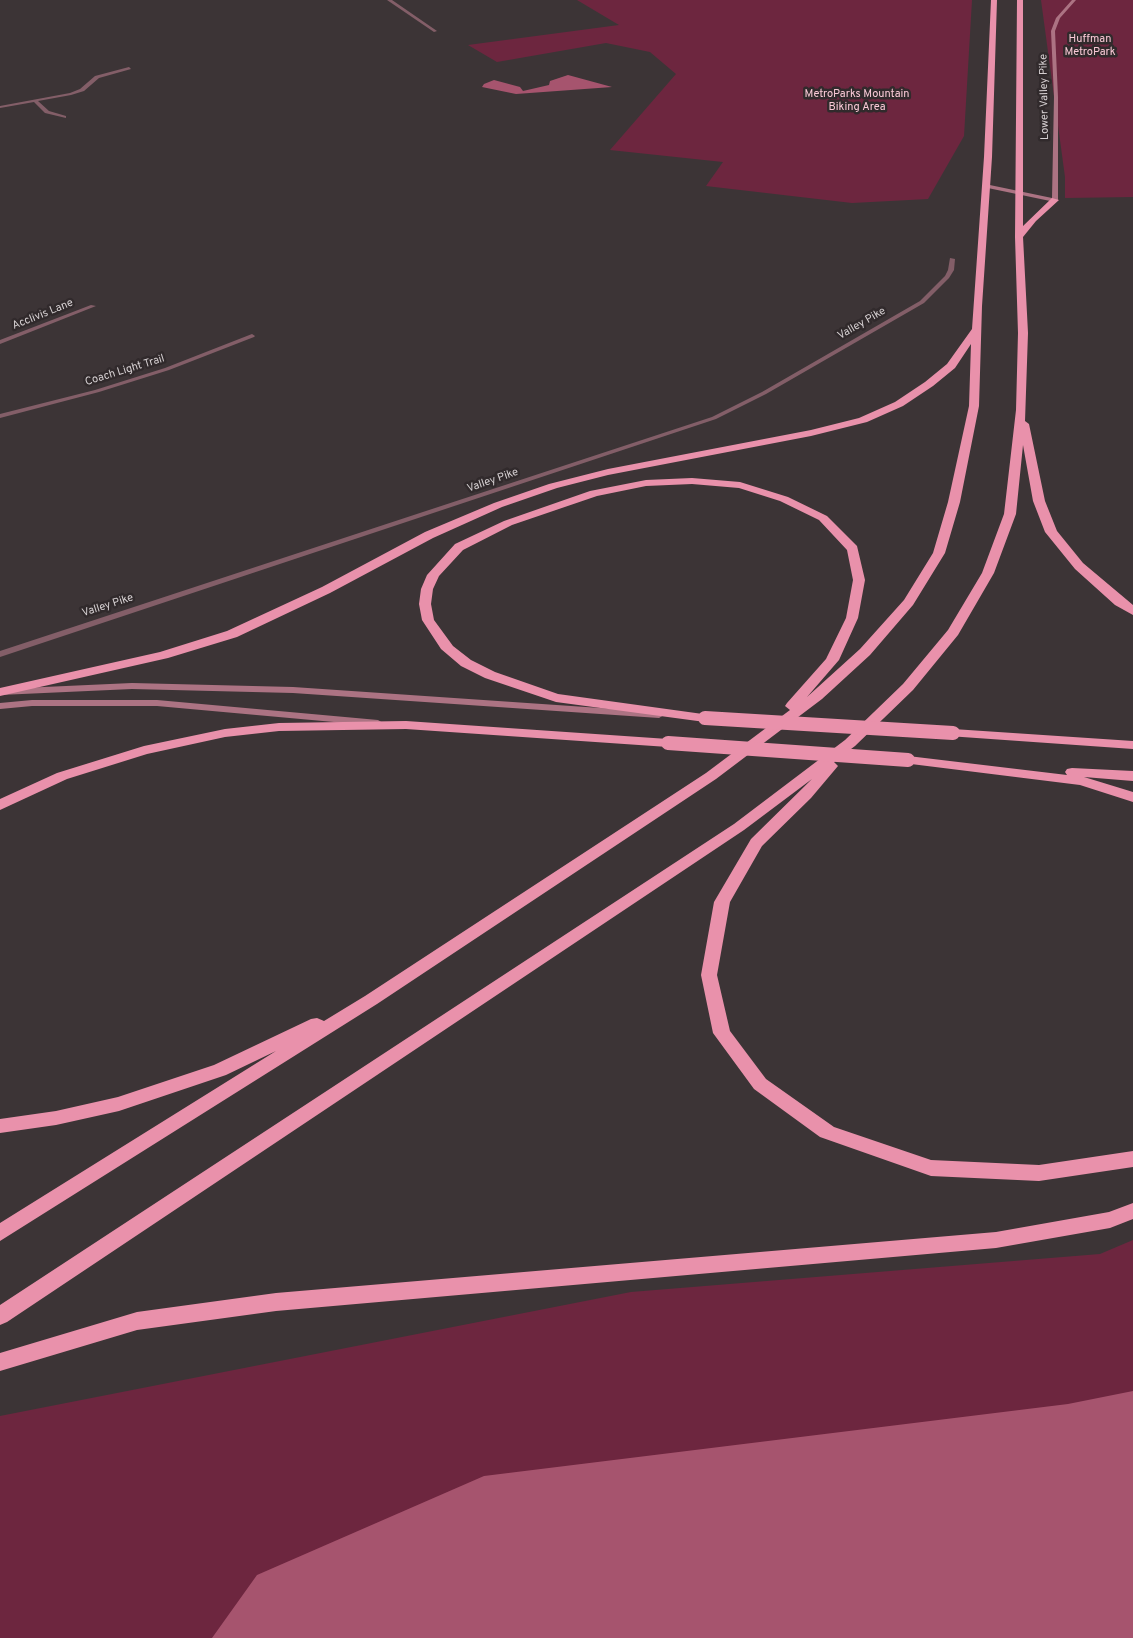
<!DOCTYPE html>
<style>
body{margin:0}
canvas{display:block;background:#3c3436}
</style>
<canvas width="1133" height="1638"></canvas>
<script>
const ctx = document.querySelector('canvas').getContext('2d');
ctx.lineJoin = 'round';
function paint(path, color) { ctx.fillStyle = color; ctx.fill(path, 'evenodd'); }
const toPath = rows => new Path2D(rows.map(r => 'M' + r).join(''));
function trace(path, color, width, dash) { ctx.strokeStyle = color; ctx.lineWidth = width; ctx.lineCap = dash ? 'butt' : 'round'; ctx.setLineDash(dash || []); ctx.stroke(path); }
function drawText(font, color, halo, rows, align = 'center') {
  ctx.font = font + ' Overpass,sans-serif'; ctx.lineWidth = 5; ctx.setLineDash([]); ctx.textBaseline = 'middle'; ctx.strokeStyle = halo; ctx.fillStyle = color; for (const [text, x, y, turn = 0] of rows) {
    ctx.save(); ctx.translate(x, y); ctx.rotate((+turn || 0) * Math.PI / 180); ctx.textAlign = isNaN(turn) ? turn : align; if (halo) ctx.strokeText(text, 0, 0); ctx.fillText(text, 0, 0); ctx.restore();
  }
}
paint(toPath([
 [577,0,972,0,964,136,928,199,852,203,706,186,723,162,610,150,676,74,650,52,606,43,497,62,468,45,619,25],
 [1041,0,1133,0,1133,197,1065,198,1065,177],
 [1133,1240,1133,1638,0,1638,0,1416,631,1292,1100,1254]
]), '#6d263f');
paint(toPath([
 [568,75,612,87,516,94,482,87,484,84,494,80,520,87,523,91,549,85,550,81],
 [1133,1391,1133,1638,212,1638,257,1575,484,1476,1068,1404]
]), '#a6546e');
paint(toPath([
 [387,0,392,0,437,31,434,32,387,0],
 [129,67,131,69,99,78,84,91,71,95,38,101,49,111,66,116,66,118,45,113,34,102,0,108,0,106,70,93,80,89,95,76,129,67],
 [950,258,955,259,954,270,949,278,924,303,766,394,716,419,0,657,0,651,712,417,762,392,920,301,945,276,948,270,950,258],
 [91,305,96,306,0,344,0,340,91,305],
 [252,334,255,336,254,337,169,370,99,392,0,418,0,414,95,390,165,368,252,334]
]), '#835e68');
paint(toPath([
 [1072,0,1076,0,1060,18,1055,31,1058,97,1058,200,1055,202,983,187,983,185,985,184,1052,198,1054,97,1051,31,1056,18,1072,0],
 [132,683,293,687,659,712,664,715,659,718,293,693,132,689,0,695,0,689,132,683],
 [32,700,157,700,378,720,383,723,378,726,157,706,32,706,0,709,0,703,32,700]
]), '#ac7383');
paint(toPath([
 [991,0,997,0,992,157,982,306,979,406,960,502,945,553,913,605,870,655,822,699,716,779,377,1004,0,1241,0,1223,276,1051,226,1075,119,1111,56,1125,0,1133,0,1119,56,1111,118,1097,214,1065,311,1019,317,1018,324,1021,365,996,706,773,790,710,785,706,787,703,826,659,846,618,853,580,847,550,819,520,780,501,739,488,692,484,646,486,597,496,512,525,463,550,439,576,433,589,431,604,434,620,453,646,471,660,495,672,558,694,710,715,712,718,705,722,556,702,485,678,461,666,441,649,422,620,419,604,421,589,427,575,455,544,504,521,590,491,646,480,692,478,740,482,788,497,827,516,857,546,865,580,858,618,839,660,807,697,860,649,904,600,933,553,948,502,969,406,971,344,955,368,933,386,903,406,867,422,811,436,608,475,557,488,502,507,433,538,330,593,237,637,168,658,0,696,0,688,160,652,227,631,322,587,425,532,494,503,549,484,608,469,811,430,859,418,895,402,925,382,947,364,972,329,984,157,991,0],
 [1017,0,1023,0,1023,226,1052,198,1059,200,1036,221,1023,237,1028,333,1025,421,1029,424,1045,501,1057,531,1083,563,1133,605,1133,615,1115,605,1075,569,1045,532,1033,501,1023,445,1016,514,994,573,958,635,913,690,855,746,834,762,838,766,811,798,762,846,730,902,717,975,730,1031,766,1079,834,1127,931,1160,1039,1165,1133,1151,1133,1167,1039,1181,931,1176,820,1137,754,1089,713,1033,701,975,714,902,751,839,812,779,744,830,7,1322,0,1325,0,1305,734,824,845,740,903,684,948,630,982,573,1004,514,1016,410,1018,333,1015,237,1017,0],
 [406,721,668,739,675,743,668,747,406,729,279,731,225,737,147,754,67,779,0,810,0,799,57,773,144,746,225,729,279,723,406,721],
 [953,729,1133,741,1133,749,948,736,946,733,953,729],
 [908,756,1067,775,1065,772,1067,769,1072,768,1133,771,1133,781,1084,777,1133,792,1133,802,1080,785,903,763,901,760,908,756],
 [1133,1203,1133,1219,1110,1228,996,1248,276,1311,137,1330,0,1371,0,1353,137,1312,276,1293,996,1232,1109,1212,1133,1203]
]), '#e991ab');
trace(toPath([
 [705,718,953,733],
 [668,743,908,760]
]), '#e991ab', 14);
drawText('11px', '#facad7', '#312a2c', [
 ["Huffman",1090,40],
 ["MetroPark",1090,53],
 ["MetroParks Mountain",857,95],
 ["Biking Area",857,108]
]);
drawText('11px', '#d6d0d2', '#312a2c', [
 ["Lower Valley Pike",1045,97,-91],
 ["Acclivis Lane",43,315,-22],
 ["Valley Pike",862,324,-30],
 ["Coach Light Trail",125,371,-17],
 ["Valley Pike",493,481,-19],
 ["Valley Pike",108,606,-18]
]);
</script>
